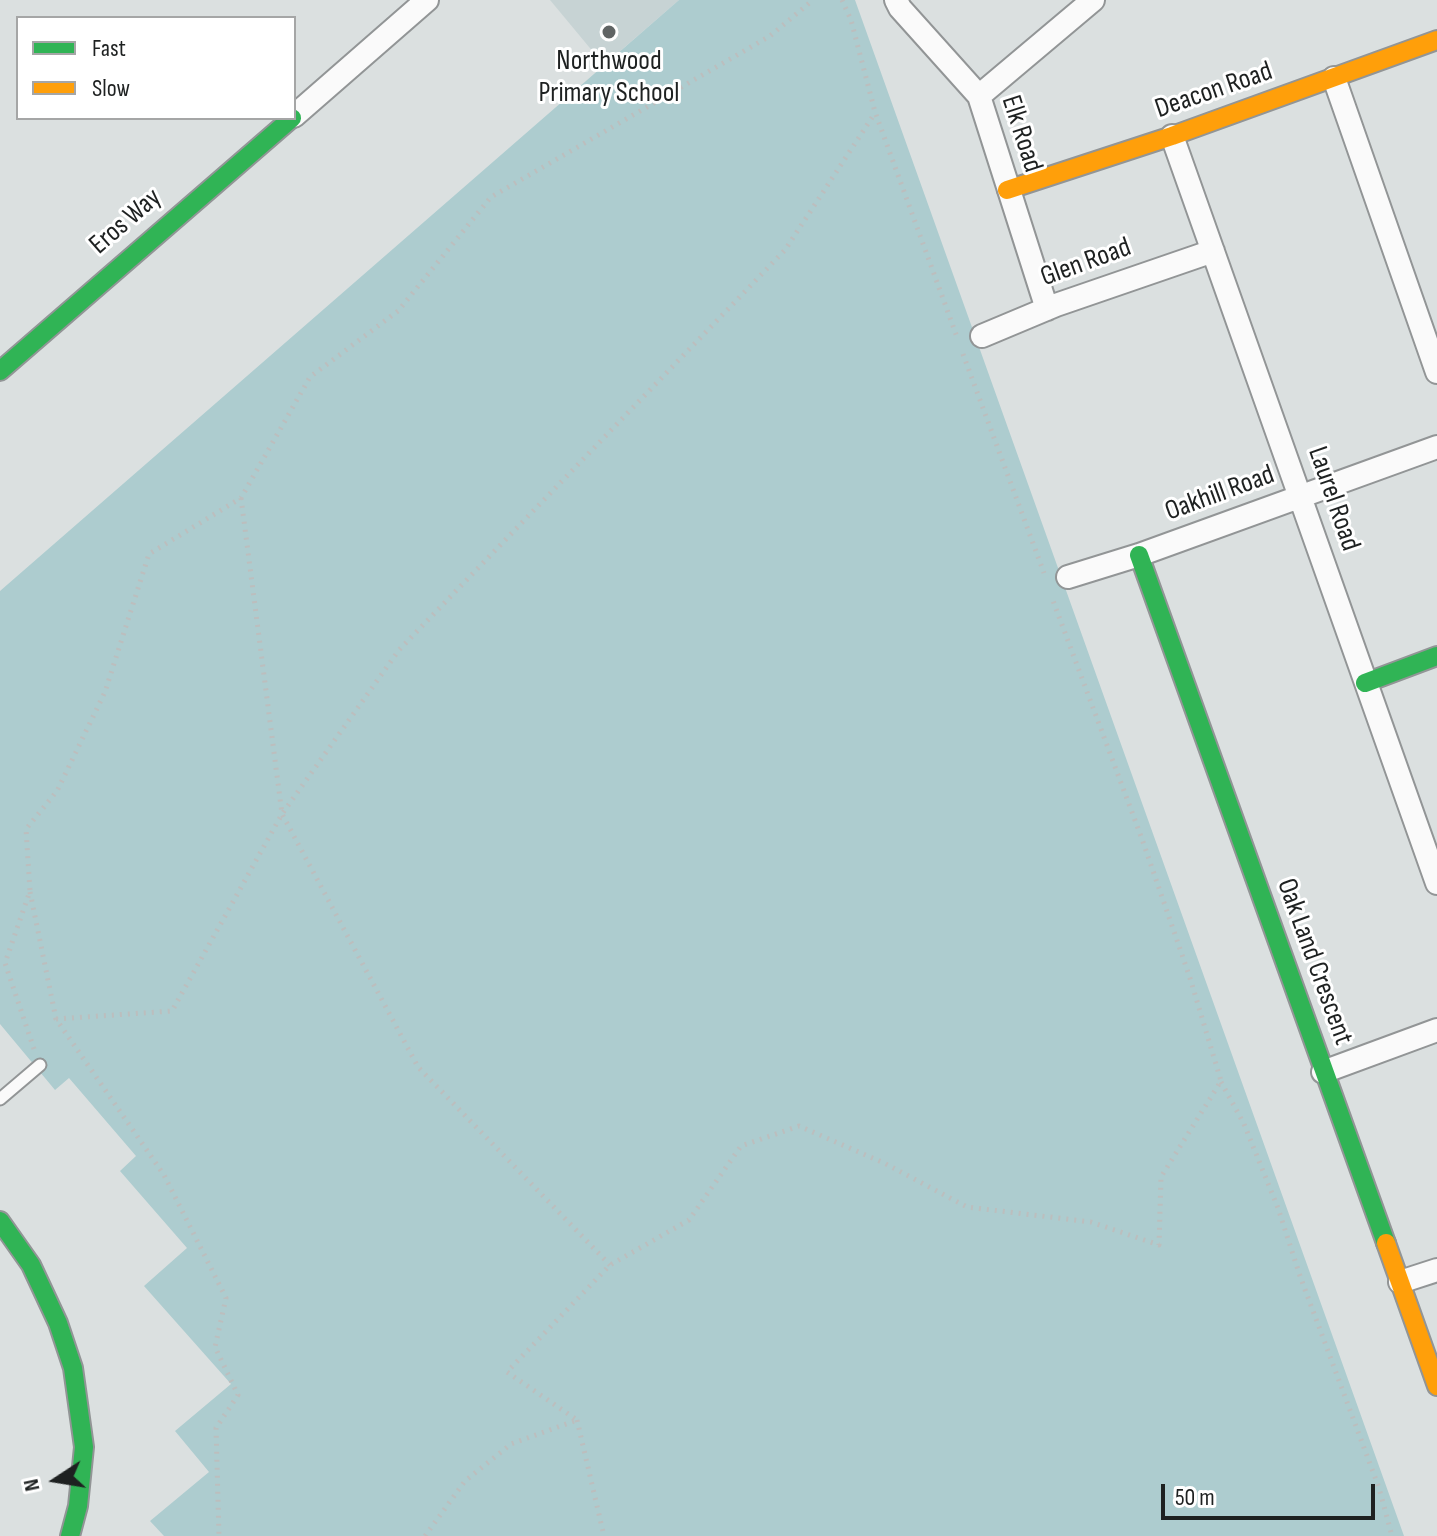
<!DOCTYPE html>
<style>
body{margin:0}
#map{position:relative;width:1437px;height:1536px;overflow:hidden;background:#dbe0e0;font-family:"Sofia Sans Condensed",sans-serif}
canvas{display:block}
.legend{position:absolute;left:16px;top:16px;width:280px;height:104px;box-sizing:border-box;background:#fff;border:2px solid #a5a6a6;margin:0;padding:10px 14px;list-style:none;font-size:24px;color:#1e2121}
.legend li{display:flex;align-items:center;gap:16px;height:40px}
.legend b{width:40px;border:2px solid #a5a6a6}
.north{position:absolute;left:16px;top:1440px;width:80px;height:80px;-webkit-text-stroke:6px #fff;paint-order:stroke;rotate:258deg;font-size:22px;font-weight:700;line-height:32px;text-align:center;color:#1e2121}
.north::after{content:'';display:block;margin:auto;width:28px;height:36px;background:#1e2121;clip-path:polygon(50% 0,100% 100%,50% 72%,0 100%)}
.scale{position:absolute;left:1161px;top:1484px;width:214px;height:36px;box-sizing:border-box;border:4px solid #1e2121;border-top:0;padding-left:10px;font-size:24px;line-height:28px;white-space:nowrap;color:#1e2121;-webkit-text-stroke:6px #fff;paint-order:stroke}
</style>
<div id="map">
<canvas width="1437" height="1536"></canvas>
<ul class="legend">
<li><b style="height:10px;background:#30b455"></b>Fast</li>
<li><b style="height:10px;background:#ff9f0a"></b>Slow</li>
</ul>
<div class="north">N</div>
<div class="scale">50 m</div>
</div>
<script>
const ctx = document.querySelector('canvas').getContext('2d');
ctx.lineJoin = 'round';
function paint(path, color) { ctx.fillStyle = color; ctx.fill(path, 'evenodd'); }
const toPath = rows => new Path2D(rows.map(r => 'M' + r).join(''));
function trace(path, color, width, dash) { ctx.strokeStyle = color; ctx.lineWidth = width; ctx.lineCap = dash ? 'butt' : 'round'; ctx.setLineDash(dash || []); ctx.stroke(path); }
function drawText(font, color, halo, rows, align = 'center') {
  ctx.font = font + ' "Sofia Sans Condensed",sans-serif'; ctx.lineWidth = 6; ctx.setLineDash([]); ctx.textBaseline = 'middle'; ctx.strokeStyle = halo; ctx.fillStyle = color; for (const [text, x, y, turn = 0] of rows) {
    ctx.save(); ctx.translate(x, y); ctx.rotate((+turn || 0) * Math.PI / 180); ctx.textAlign = isNaN(turn) ? turn : align; if (halo) ctx.strokeText(text, 0, 0); ctx.fillText(text, 0, 0); ctx.restore();
  }
}
paint(toPath([
 [550,0,679,0,604,65]
]), '#c7d3d4');
paint(toPath([
 [679,0,855,0,1404,1536,164,1536,150,1521,209,1472,175,1431,231,1384,144,1286,187,1248,120,1171,136,1156,69,1078,55,1090,0,1024,0,591]
]), '#adcccf');
const lane = toPath([
 [0,1099,40,1065]
]);
const street = toPath([
 [896,0,900,8,979,96,1047,309],
 [1334,78,1437,372],
 [979,96,1093,0],
 [294,116,427,0],
 [1172,136,1437,883],
 [982,336,1056,305,1213,251],
 [1068,577,1139,555,1437,447],
 [1323,1072,1437,1030],
 [1400,1282,1437,1270]
]);
const fast = toPath([
 [0,371,292,118],
 [1139,555,1386,1243],
 [1365,683,1437,656],
 [0,1221,31,1265,58,1323,73,1368,84,1447,78,1506,70,1536]
]);
const slow = toPath([
 [1007,190,1172,136,1437,40],
 [1386,1243,1437,1386]
]);
trace(lane, '#929596', 15);
trace(street, '#929596', 26);
trace(fast, '#929596', 22);
trace(slow, '#929596', 22);
trace(toPath([
 [842,0,851,20,875,112,957,337],
 [963,354,1044,573],
 [241,498,282,814,418,1067,610,1265],
 [30,892,56,1019,164,1175,226,1298,215,1347,238,1395,216,1428,219,1536],
 [56,1019,172,1011,282,814,399,650,785,250,875,113],
 [34,1049,5,963,30,891,26,829,57,791,105,692,149,554,241,498,310,377,398,311,491,197,770,36,813,0],
 [1221,1082,1244,1124,1278,1208,1300,1276,1379,1488,1392,1536],
 [577,1420,604,1536],
 [425,1536,465,1481,511,1444,577,1420,507,1372,610,1265,689,1220,741,1146,799,1126,884,1163,967,1207,1091,1222,1159,1245,1161,1177,1221,1081,1190,978,1142,839,1052,598]
]), '#bcbebe', 5, [2, 6]);
trace(lane, '#fafafa', 11);
trace(street, '#fafafa', 22);
trace(fast, '#30b455', 18);
trace(slow, '#ff9f0a', 18);
for (const [x, y, r, color] of [
 [609,32,8,"#606464"]
]) { const dot = new Path2D(); dot.arc(x, y, r, 0, 2 * Math.PI); ctx.fillStyle = color; ctx.fill(dot); trace(dot, '#fff', 3); }
drawText('28px', '#1e2121', '#fff', [
 ["Northwood",609,62],
 ["Primary School",609,94]
]);
drawText('28px', '#1e2121', '#fff', [
 ["Deacon Road",1214,91,-19],
 ["Elk Road",1021,134,72],
 ["Eros Way",126,222,-41],
 ["Glen Road",1086,263,-20],
 ["Oakhill Road",1220,494,-20],
 ["Laurel Road",1333,499,71],
 ["Oak Land Crescent",1314,962,70]
]);
</script>
